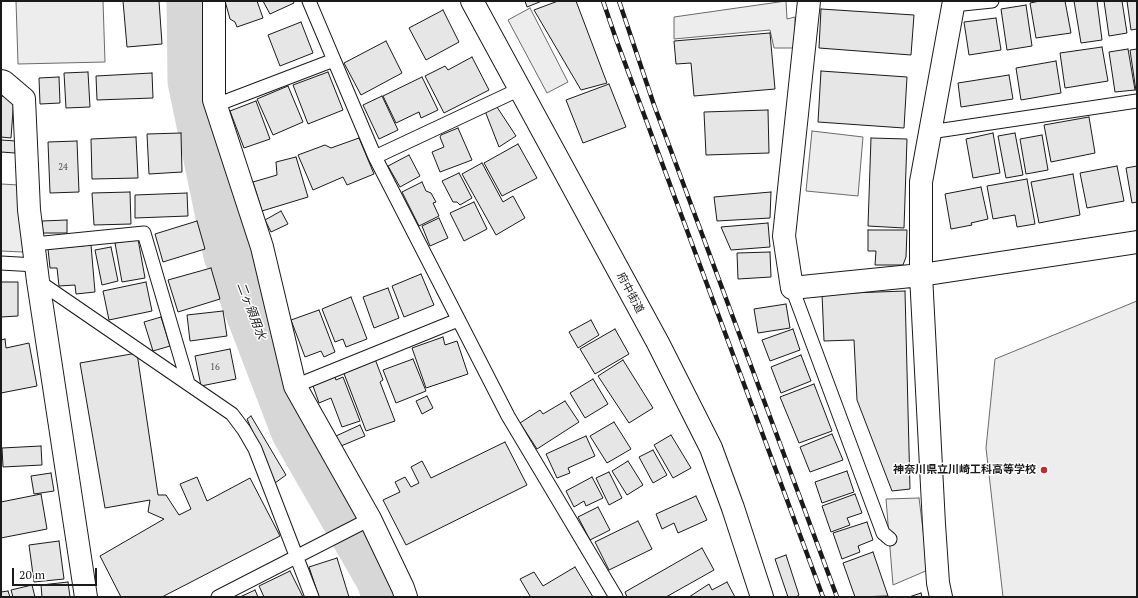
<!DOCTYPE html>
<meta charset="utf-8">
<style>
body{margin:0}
#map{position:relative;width:1138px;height:598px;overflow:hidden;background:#fff;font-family:"PT Serif",serif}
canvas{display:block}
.frame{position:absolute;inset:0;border:2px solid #1a1a1a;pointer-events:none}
.scale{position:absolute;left:12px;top:568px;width:85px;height:18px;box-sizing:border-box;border:2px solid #1a1a1a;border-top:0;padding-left:5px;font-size:12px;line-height:14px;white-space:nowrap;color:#1a1a1a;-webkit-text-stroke:3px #fff;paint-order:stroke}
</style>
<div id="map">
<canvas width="1138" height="598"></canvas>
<div class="frame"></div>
<div class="scale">20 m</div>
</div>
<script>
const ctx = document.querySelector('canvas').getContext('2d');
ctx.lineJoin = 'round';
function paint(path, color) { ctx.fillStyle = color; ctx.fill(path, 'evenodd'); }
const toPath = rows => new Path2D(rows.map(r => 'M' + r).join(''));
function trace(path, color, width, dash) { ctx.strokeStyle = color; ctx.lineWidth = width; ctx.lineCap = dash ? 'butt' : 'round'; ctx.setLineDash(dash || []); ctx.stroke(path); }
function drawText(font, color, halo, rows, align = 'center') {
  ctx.font = font + ' "PT Serif","Noto Sans JP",serif'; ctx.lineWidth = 3; ctx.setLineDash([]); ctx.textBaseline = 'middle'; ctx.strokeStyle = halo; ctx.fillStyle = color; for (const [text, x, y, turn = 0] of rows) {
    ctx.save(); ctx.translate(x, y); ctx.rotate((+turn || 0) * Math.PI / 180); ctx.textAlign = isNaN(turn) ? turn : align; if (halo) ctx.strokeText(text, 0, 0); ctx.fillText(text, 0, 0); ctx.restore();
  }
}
const built = toPath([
 [16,1,103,1,105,62,18,64,16,1],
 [786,1,787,19,795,17,795,48,774,48,770,30,674,39,674,17,786,1],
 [530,8,568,82,547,93,508,20,530,8],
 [812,131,863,137,858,196,806,191,812,131],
 [1,184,19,185,23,252,1,251,1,184],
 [1137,301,1137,597,1003,597,986,448,995,359,1137,301],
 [919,498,928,570,893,585,886,499,919,498]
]);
paint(built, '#ededed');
trace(built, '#6a6a6a', 1);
trace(toPath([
 [192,1,193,81,229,255,296,430,381,578,388,597]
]), '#d7d7d7', 51);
const building = toPath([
 [123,1,159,1,162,44,127,47,123,1],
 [225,1,257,1,263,18,237,27,235,22,230,19,225,1],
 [263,1,293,1,294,3,270,14,263,1],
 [525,1,542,1,527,7,525,1],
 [558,1,576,1,607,83,581,90,534,10,558,1],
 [1040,1,1065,1,1071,33,1036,38,1030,3,1040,1],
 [1074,1,1097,1,1102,40,1081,43,1074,1],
 [1104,1,1122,1,1127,33,1109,36,1104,1],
 [1127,1,1137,1,1137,29,1131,30,1127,1],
 [1026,5,1032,46,1007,50,1001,9,1026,5],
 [821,9,914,15,911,55,819,48,821,9],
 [443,10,459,42,426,60,409,28,443,10],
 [996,18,1001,50,969,55,964,22,996,18],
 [301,22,313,53,280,66,268,35,301,22],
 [770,33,775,89,694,96,691,63,676,64,674,41,770,33],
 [386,41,402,73,361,95,344,63,386,41],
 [1102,47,1108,81,1065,88,1060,53,1102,47],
 [1128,49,1135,90,1115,92,1109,52,1128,49],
 [1137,49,1137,90,1136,91,1130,50,1137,49],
 [472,57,489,90,444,113,425,76,445,66,448,70,472,57],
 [1056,61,1061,93,1021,100,1016,68,1056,61],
 [821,71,907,77,904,128,818,122,821,71],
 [88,72,90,107,66,108,64,73,88,72],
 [328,72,343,110,308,124,293,85,328,72],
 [152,73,153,98,97,100,96,76,152,73],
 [1009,75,1013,99,961,107,958,83,1009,75],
 [59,77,60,103,40,104,39,78,59,77],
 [422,77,438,110,421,118,419,112,396,123,383,96,422,77],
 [609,84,626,127,583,143,566,100,609,84],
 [288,86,303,122,273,135,257,99,288,86],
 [1,96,14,97,11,138,1,137,1,96],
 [382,96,398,130,379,139,363,105,382,96],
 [256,101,270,139,244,148,230,111,256,101],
 [495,104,516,136,499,147,485,111,495,104],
 [768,110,769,153,706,155,704,112,768,110],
 [1089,117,1095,153,1051,162,1044,125,1089,117],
 [458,128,472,160,440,172,432,152,444,147,440,137,441,135,458,128],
 [181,133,182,172,149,174,147,134,181,133],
 [993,133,1000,173,973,178,966,139,993,133],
 [1015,133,1023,175,1006,178,998,136,1015,133],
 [1042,135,1048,170,1026,174,1020,139,1042,135],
 [136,137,138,178,92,179,91,139,136,137],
 [359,138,374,174,347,185,343,177,313,190,298,155,325,145,331,148,359,138],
 [871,138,907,139,904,228,868,226,871,138],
 [1,140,16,141,15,153,1,152,1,140],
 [77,141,79,192,50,193,48,142,77,141],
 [518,144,537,178,502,196,484,163,518,144],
 [409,155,420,176,400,187,388,166,409,155],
 [296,157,308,197,262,211,253,182,277,175,276,162,296,157],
 [482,163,503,202,513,196,525,218,496,235,462,174,482,163],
 [1117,166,1124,201,1087,208,1080,173,1117,166],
 [1137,166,1137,202,1132,203,1126,168,1137,166],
 [459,173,472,198,460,205,457,202,453,202,442,181,459,173],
 [1073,174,1080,215,1039,223,1031,182,1073,174],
 [1027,179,1035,224,1017,227,1015,215,993,219,987,186,1027,179],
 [422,182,426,191,431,193,436,202,433,203,439,216,419,226,402,192,422,182],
 [981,187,988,219,971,223,972,225,951,229,945,194,981,187],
 [130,192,131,224,94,225,92,193,130,192],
 [771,192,770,218,717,221,714,197,771,192],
 [187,193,188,216,135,218,135,195,187,193],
 [474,202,487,229,464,241,450,213,474,202],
 [281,211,288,224,271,232,265,220,281,211],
 [439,218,448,238,430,246,422,226,439,218],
 [67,220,67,233,43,233,42,221,67,220],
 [197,221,205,249,163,262,155,234,197,221],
 [768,223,770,247,731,250,721,227,768,223],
 [868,230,907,230,906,257,903,265,875,265,876,251,868,251,868,230],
 [138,239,145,278,122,282,115,243,138,239],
 [91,245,95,292,76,294,75,285,59,286,57,268,50,268,48,249,91,245],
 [111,247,118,281,102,285,95,250,111,247],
 [770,252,771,277,738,279,737,253,770,252],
 [211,268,220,299,178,312,168,280,211,268],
 [421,274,434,305,404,317,392,286,421,274],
 [1,282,18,282,18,316,1,317,1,282],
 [146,282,152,311,109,320,103,291,146,282],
 [388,288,399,318,374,328,363,297,388,288],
 [905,291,910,489,892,491,857,400,854,340,824,341,822,294,905,291],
 [351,297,367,339,346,347,343,339,335,342,322,309,351,297],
 [786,304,790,328,758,333,754,309,786,304],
 [319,310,335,352,324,357,321,351,305,357,291,320,319,310],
 [223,311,227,336,190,341,187,315,223,311],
 [161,317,170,346,153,351,144,322,161,317],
 [591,320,599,335,578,348,569,332,591,320],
 [615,329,629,354,595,374,580,349,615,329],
 [793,329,800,350,770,361,762,340,793,329],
 [443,337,445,345,457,341,468,374,426,388,412,348,443,337],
 [5,339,6,348,29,343,37,386,1,393,1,340,5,339],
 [230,349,236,379,201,386,195,356,230,349],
 [137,353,158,495,166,495,179,515,191,509,180,484,197,477,207,501,250,478,280,536,162,597,121,597,100,556,164,519,148,512,150,500,105,508,80,363,137,353],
 [801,355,811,381,781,393,771,367,801,355],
 [375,359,383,380,380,382,395,421,366,431,343,371,375,359],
 [413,359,426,391,396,403,383,370,413,359],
 [623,360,653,408,629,423,598,376,623,360],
 [334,375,336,380,343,377,360,421,342,427,331,398,319,403,312,383,334,375],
 [593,379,608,404,585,418,570,393,593,379],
 [814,384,832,431,799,443,780,397,814,384],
 [427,396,433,408,422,414,416,401,427,396],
 [565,401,579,422,537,449,520,423,540,410,543,414,565,401],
 [251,416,286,475,275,483,247,419,251,416],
 [614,422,631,449,607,463,590,436,614,422],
 [360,425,365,436,341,446,336,436,360,425],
 [832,434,843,460,810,472,800,447,832,434],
 [671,435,691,468,673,478,654,445,671,435],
 [586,436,595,456,568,468,570,473,557,478,546,454,586,436],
 [505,442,527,485,406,545,383,500,400,492,395,482,405,477,411,487,419,483,411,467,422,461,431,478,505,442],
 [41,446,42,465,3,467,2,448,41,446],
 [653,450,667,475,653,483,639,457,653,450],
 [628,461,643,485,627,495,612,471,628,461],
 [847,471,854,492,822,503,815,482,847,471],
 [609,472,622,498,609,505,596,478,609,472],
 [51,473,54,491,34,494,31,476,51,473],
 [592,477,603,498,586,506,584,501,574,507,566,491,592,477],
 [41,494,47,529,1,538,1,502,41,494],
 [855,494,862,513,847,518,850,525,831,532,822,506,855,494],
 [696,496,707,520,678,533,674,523,662,529,656,514,696,496],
 [598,507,610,530,590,540,578,517,598,507],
 [638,521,652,549,609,570,595,542,638,521],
 [867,522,873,540,858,546,860,552,842,559,833,533,867,522],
 [59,541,64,579,34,582,29,545,59,541],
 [702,548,714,570,666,597,627,597,625,592,702,548],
 [873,552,888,596,855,597,843,563,873,552],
 [786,555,799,595,796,597,788,597,775,559,786,555],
 [337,558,349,597,319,597,309,567,337,558],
 [575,567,593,597,529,597,530,596,520,579,534,572,543,586,575,567],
 [290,571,303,597,264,597,259,586,290,571],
 [68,582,70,597,42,597,41,585,68,582],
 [727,582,735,597,689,597,709,584,712,590,727,582],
 [32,585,35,597,13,597,11,590,32,585],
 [255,590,258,597,240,597,255,590],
 [8,591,10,597,1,597,1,592,8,591],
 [921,593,922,597,909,597,921,593]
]);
paint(building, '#e6e6e6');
trace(building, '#1a1a1a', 1);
const service = toPath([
 [309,1,375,157,508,416,616,597],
 [953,5,992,1],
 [216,105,334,60],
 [930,132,1137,101],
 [375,157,520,89],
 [34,244,144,233,188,383],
 [1,263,36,265],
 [38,281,232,414,244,430,255,449,312,597],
 [792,288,883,533,890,539],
 [295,386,458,320],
 [218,597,370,519]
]);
const minor = toPath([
 [214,1,214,100,262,247,295,386,370,519,403,588,406,597],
 [809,1,784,236,792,288,921,275],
 [1,81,4,82,24,99,29,210,38,281,86,597],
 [941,597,938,583,934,524,921,275,921,182,954,1]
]);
const tertiary = toPath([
 [921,275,1137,242]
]);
const trunk = toPath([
 [472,1,658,343,711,448,733,508,762,597]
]);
trace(service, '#1a1a1a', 15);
trace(minor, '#1a1a1a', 24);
trace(tertiary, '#1a1a1a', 24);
trace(trunk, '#1a1a1a', 24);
trace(service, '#fff', 13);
trace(minor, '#fff', 22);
trace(tertiary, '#fff', 22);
trace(trunk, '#fff', 22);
const rail = toPath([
 [603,1,616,39,823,597],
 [619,1,654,105,837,597]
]);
trace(rail, '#1a1a1a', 4.5);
trace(rail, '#fff', 3, [9]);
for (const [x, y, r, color] of [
 [1044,470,4,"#c62828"]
]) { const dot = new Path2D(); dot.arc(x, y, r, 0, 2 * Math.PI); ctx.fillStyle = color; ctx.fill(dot); trace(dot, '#fff', 1.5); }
drawText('9px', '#4d4d4d', null, [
 ["24",63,167],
 ["16",215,367]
]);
drawText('11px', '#1a1a1a', '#fff', [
 ["府中街道",630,293,62]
]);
drawText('bold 11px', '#1a1a1a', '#fff', [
 ["神奈川県立川崎工科高等学校",1036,470]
], 'right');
drawText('italic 12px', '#1a1a1a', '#fff', [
 ["二ヶ領用水",251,311,69]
]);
</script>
